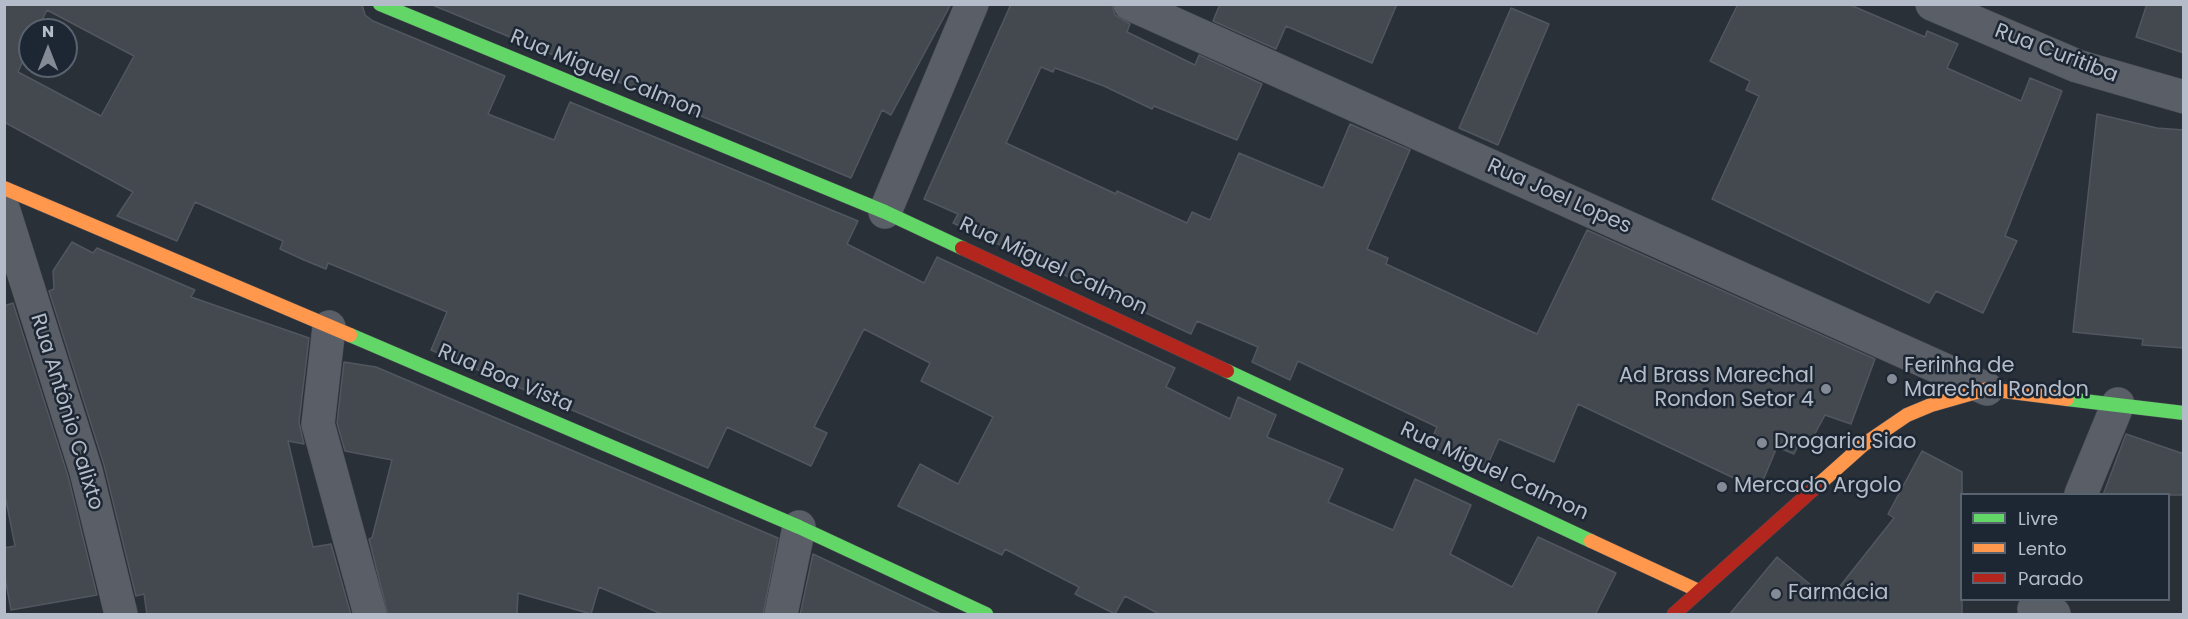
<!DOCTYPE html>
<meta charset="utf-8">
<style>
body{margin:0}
#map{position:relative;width:2188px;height:619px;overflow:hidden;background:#2a3038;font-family:Poppins,sans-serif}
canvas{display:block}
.frame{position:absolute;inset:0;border:6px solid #b4bcc9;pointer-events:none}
.legend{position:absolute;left:1960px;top:493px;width:210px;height:108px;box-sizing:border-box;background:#1d2633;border:2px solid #59626f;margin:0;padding:8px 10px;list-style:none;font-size:18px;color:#b4bcc9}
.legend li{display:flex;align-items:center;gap:12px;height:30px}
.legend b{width:30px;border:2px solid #59626f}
.north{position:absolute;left:18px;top:18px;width:60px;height:60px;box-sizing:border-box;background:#1d2633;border:2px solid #59626f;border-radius:50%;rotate:0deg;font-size:16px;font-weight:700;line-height:24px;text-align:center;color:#b4bcc9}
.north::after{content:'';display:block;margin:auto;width:21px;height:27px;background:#848b96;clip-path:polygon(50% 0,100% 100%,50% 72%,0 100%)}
</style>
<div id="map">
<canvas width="2188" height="619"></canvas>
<div class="frame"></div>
<ul class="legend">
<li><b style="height:8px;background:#63d668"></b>Livre</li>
<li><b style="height:8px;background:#ff974d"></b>Lento</li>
<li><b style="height:8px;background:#b3261e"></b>Parado</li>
</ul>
<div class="north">N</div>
</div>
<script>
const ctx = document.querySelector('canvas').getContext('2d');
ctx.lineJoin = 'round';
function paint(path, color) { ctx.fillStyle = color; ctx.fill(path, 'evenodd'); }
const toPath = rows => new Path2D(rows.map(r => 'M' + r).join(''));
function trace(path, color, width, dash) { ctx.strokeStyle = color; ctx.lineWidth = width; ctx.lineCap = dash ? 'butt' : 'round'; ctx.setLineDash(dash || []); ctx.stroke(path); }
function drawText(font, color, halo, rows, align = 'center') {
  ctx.font = font + ' Poppins,sans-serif'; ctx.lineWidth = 5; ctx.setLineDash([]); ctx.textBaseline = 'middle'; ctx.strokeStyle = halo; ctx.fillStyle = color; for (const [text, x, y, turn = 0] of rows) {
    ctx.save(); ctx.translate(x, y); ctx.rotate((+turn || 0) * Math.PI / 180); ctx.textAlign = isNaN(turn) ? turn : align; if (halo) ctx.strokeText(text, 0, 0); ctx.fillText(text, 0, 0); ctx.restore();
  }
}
const building = toPath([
 [4,4,362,4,365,15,373,21,505,76,488,114,554,140,570,102,858,221,847,244,924,283,937,257,1175,368,1166,387,1230,419,1238,397,1276,415,1267,437,1343,469,1328,502,1393,530,1415,479,1471,505,1450,554,1512,587,1538,537,1616,573,1595,615,1161,615,1125,596,1115,614,1075,594,1079,587,1005,549,1002,555,898,506,920,464,958,484,993,417,921,381,930,363,864,329,814,427,827,433,811,466,727,427,708,468,431,350,447,312,328,263,326,269,304,260,280,249,283,241,195,202,177,241,117,216,133,192,4,122,4,4],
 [47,10,134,56,101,116,18,72,30,45,30,30,37,30,47,10],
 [430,4,951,4,891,115,882,110,851,178,430,4],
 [1011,4,1112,4,1115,15,1130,24,1127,32,1195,65,1199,55,1262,84,1237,140,1154,106,1152,109,1104,86,1055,68,1053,72,1041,67,1006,143,1116,194,1117,191,1187,223,1192,212,1210,220,1239,153,1323,188,1350,124,1410,150,1367,249,1388,258,1386,264,1537,334,1587,230,1875,359,1851,424,1825,415,1811,441,1802,436,1794,454,1777,447,1759,490,1578,404,1554,462,1499,439,1485,471,1429,445,1437,427,1298,361,1290,380,1252,362,1258,347,1197,321,1191,334,953,223,958,214,924,199,1011,4],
 [1220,4,1397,4,1372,63,1286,26,1276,49,1213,21,1220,4],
 [1738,4,1848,4,1925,37,1927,31,1958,44,1947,68,2021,101,2030,78,2062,91,2005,236,2017,241,1983,313,1936,291,1929,303,1712,199,1759,96,1746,90,1750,81,1710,61,1738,4],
 [2147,4,2184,4,2184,53,2136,37,2147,4],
 [1511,8,1549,24,1498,145,1459,128,1511,8],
 [2097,114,2157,128,2184,130,2184,348,2142,345,2143,339,2073,332,2097,114],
 [72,242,93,253,97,248,195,290,191,297,309,338,299,422,304,444,288,441,313,547,331,544,351,615,147,615,144,594,136,596,104,465,49,291,54,289,53,271,72,242],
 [13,303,68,476,97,595,11,610,4,572,4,548,15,546,4,490,4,306,13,303],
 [344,362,376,367,778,538,763,615,664,615,599,587,591,614,518,593,517,615,388,615,369,539,372,538,392,460,345,451,337,423,344,362],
 [2126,434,2184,454,2184,495,2103,495,2126,434],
 [1922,451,1962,472,1962,615,1729,615,1777,557,1829,600,1894,518,1888,514,1922,451],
 [813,554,943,615,800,615,813,554]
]);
paint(building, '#444950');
trace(building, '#52575f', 1.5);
const street = toPath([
 [1130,4,1987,389],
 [1932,4,2077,66,2184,97],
 [4,211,86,471,121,614],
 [885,212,972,4],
 [329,327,318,424,370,614],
 [2081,494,2118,404],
 [2034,609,2054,614],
 [781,614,799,527]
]);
const fast = toPath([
 [380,4,885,212,962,248],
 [350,335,799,527,986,614],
 [1227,371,1591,541],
 [2067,399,2184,413]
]);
const slow = toPath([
 [4,188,350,335],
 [1817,486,1863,445,1907,415,1931,405,1987,389,2067,399],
 [1591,541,1699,591]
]);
const jam = toPath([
 [962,248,1227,371],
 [1674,614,1817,486]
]);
trace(street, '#484c53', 34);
trace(fast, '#484c53', 15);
trace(slow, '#484c53', 15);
trace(jam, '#484c53', 15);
trace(street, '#5a5e66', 33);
trace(fast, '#63d668', 14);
trace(slow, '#ff974d', 14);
trace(jam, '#b3261e', 14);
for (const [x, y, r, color] of [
 [1892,379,6,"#848b96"],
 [1826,389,6,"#848b96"],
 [1762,443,6,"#848b96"],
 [1722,487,6,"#848b96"],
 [1776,594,6,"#848b96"]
]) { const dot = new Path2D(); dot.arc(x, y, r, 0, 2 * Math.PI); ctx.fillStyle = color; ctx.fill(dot); trace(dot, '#1d2633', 2); }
drawText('21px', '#b4bcc9', '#1d2633', [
 ["Rua Curitiba",2056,54,21],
 ["Rua Miguel Calmon",606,75,22],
 ["Rua Joel Lopes",1559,197,24],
 ["Rua Miguel Calmon",1053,267,25],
 ["Rua Boa Vista",505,379,23],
 ["Rua Antônio Calixto",66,412,73],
 ["Rua Miguel Calmon",1494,472,25]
]);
drawText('21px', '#b4bcc9', '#1d2633', [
 ["Ferinha de",1904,367],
 ["Marechal Rondon",1904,391],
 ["Ad Brass Marechal",1814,377,"right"],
 ["Rondon Setor 4",1814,401,"right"],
 ["Drogaria Siao",1774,443],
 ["Mercado Argolo",1734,487],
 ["Farmácia",1788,594]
], 'left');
</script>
